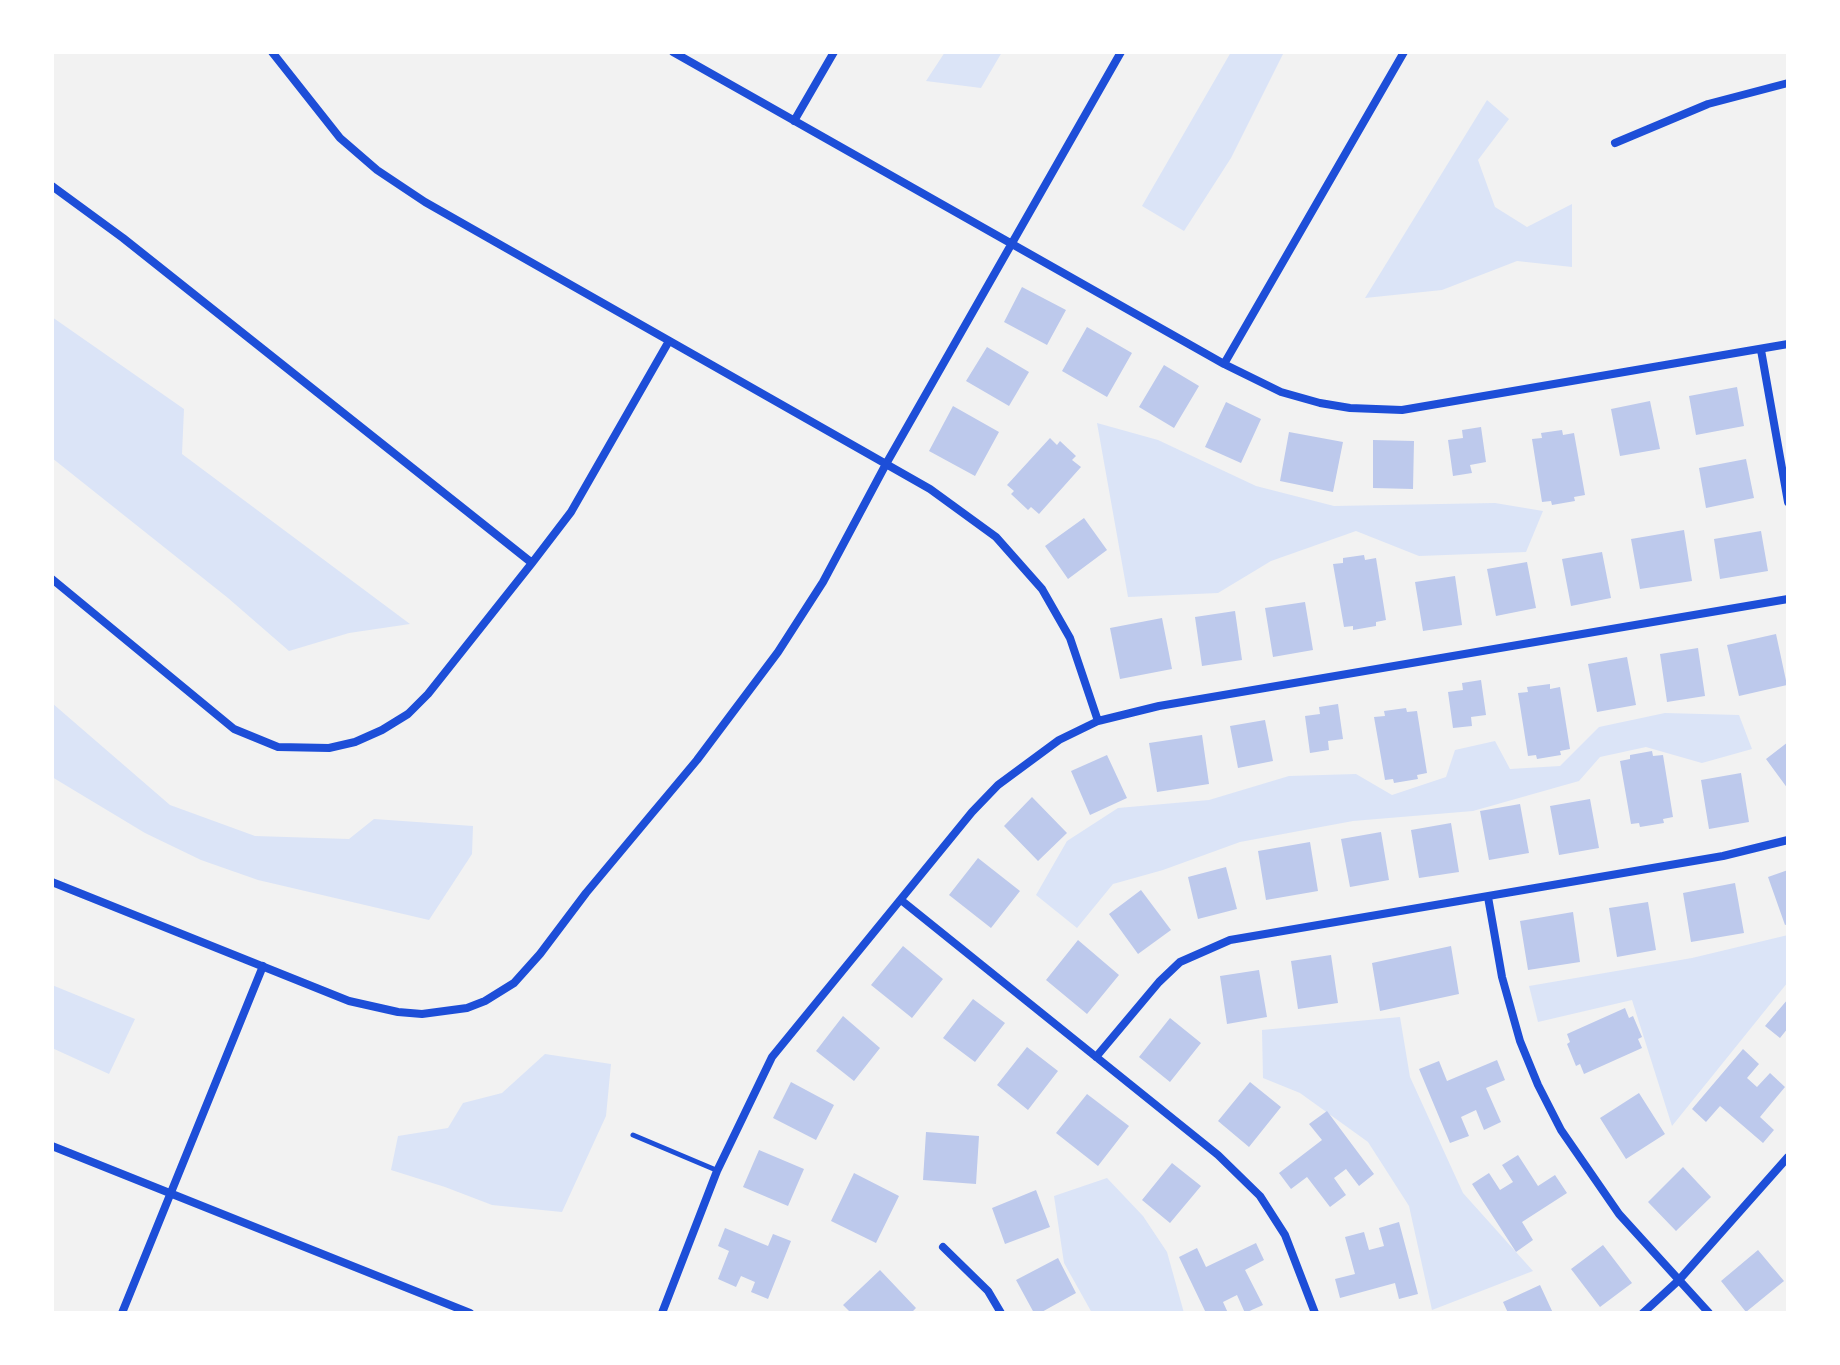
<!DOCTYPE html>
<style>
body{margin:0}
#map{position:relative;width:1840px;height:1365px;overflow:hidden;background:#f2f2f2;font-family:"Titillium Web",sans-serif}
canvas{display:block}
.frame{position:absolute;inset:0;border:54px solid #fff;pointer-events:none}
</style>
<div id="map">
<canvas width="1840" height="1365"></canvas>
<div class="frame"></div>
</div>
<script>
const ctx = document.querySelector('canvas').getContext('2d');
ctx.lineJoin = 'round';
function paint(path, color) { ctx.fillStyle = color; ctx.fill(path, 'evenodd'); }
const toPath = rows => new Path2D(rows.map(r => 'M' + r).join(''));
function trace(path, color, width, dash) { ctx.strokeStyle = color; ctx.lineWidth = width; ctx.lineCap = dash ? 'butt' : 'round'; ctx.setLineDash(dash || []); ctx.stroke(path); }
paint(toPath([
 [945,52,1002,52,981,88,926,81],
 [1231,52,1284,52,1231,158,1184,231,1142,206],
 [1487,100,1509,119,1478,160,1495,207,1527,227,1572,204,1572,267,1517,261,1442,290,1365,298],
 [52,317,184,409,182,454,410,624,349,633,289,651,228,598,52,458],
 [1097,423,1158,440,1256,486,1334,506,1495,503,1543,511,1526,552,1419,556,1356,531,1271,561,1218,593,1128,597],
 [52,703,170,805,255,836,349,839,374,819,473,826,472,854,429,920,258,880,201,860,145,833,52,777],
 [1665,713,1739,715,1752,749,1702,763,1646,747,1600,757,1579,781,1473,811,1353,821,1240,842,1163,870,1113,884,1077,928,1036,895,1067,841,1118,808,1209,800,1289,776,1356,774,1392,795,1446,777,1455,750,1495,741,1510,769,1560,766,1599,727],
 [1788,935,1788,982,1672,1126,1632,1000,1538,1022,1529,986,1692,958],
 [52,985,135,1019,109,1074,52,1048],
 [1400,1017,1410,1077,1463,1193,1533,1271,1432,1310,1409,1206,1368,1142,1300,1093,1263,1078,1262,1030],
 [545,1054,611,1064,606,1116,562,1212,492,1205,445,1187,391,1170,398,1136,448,1128,463,1103,502,1093],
 [1107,1178,1143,1216,1167,1252,1184,1313,1092,1313,1064,1263,1054,1196]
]), '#dbe4f7');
paint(toPath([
 [1022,287,1066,310,1047,345,1004,322],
 [1087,327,1132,353,1107,397,1062,371],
 [987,347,1029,372,1009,406,966,381],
 [1164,365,1199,386,1174,428,1139,407],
 [1737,387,1744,426,1696,435,1689,396],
 [1650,401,1660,449,1620,456,1611,409],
 [1226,402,1261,419,1241,463,1205,447],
 [953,406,999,432,975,476,929,451],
 [1481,427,1486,462,1470,465,1472,473,1453,476,1448,440,1463,438,1462,430],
 [1562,430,1563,435,1574,433,1585,495,1574,497,1575,501,1552,505,1551,501,1542,502,1532,439,1542,438,1541,433],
 [1289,432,1343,442,1333,492,1280,481],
 [1050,438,1057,445,1060,441,1076,456,1072,460,1081,467,1039,514,1031,507,1028,510,1011,494,1014,491,1007,485],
 [1373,440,1414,441,1413,489,1373,488],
 [1746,459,1754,498,1706,508,1699,468],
 [1084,518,1107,550,1068,579,1045,546],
 [1684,530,1692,581,1640,589,1631,539],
 [1761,531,1768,571,1720,579,1714,539],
 [1602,552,1611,598,1571,606,1562,559],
 [1364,555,1365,560,1376,558,1386,620,1376,622,1376,626,1353,630,1353,626,1344,627,1333,564,1343,563,1343,558],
 [1527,562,1536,608,1496,616,1487,569],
 [1455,576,1462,625,1423,631,1415,582],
 [1305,602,1313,650,1273,657,1265,608],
 [1235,611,1242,660,1202,666,1195,617],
 [1162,618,1172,669,1120,679,1110,628],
 [1776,634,1787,685,1739,696,1727,645],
 [1698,648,1705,696,1667,702,1660,654],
 [1627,657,1636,705,1597,712,1588,664],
 [1481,680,1486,715,1471,717,1472,726,1453,728,1448,692,1463,690,1462,683],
 [1550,684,1550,689,1560,687,1570,749,1560,751,1561,755,1537,759,1536,755,1528,756,1518,693,1528,692,1527,687],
 [1338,704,1343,739,1328,741,1329,750,1310,753,1305,716,1320,714,1319,707],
 [1406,708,1407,712,1417,711,1427,773,1417,775,1418,779,1394,783,1393,779,1385,780,1374,717,1385,716,1384,711],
 [1265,720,1273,761,1238,768,1230,726],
 [1202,735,1209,784,1157,792,1149,743],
 [1788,742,1788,789,1766,759],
 [1652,751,1653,756,1663,755,1673,817,1663,819,1664,823,1640,827,1639,823,1631,824,1620,761,1630,759,1630,755],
 [1107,755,1127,798,1090,815,1071,771],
 [1741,773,1749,822,1709,829,1701,780],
 [1032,797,1067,833,1038,861,1004,826],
 [1590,799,1599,848,1559,855,1550,806],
 [1520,804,1529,853,1489,860,1480,811],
 [1451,823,1459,872,1419,878,1411,830],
 [1381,832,1389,880,1350,887,1341,839],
 [1310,842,1318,891,1266,900,1258,851],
 [978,858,1020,891,991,928,949,895],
 [1226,867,1237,909,1198,919,1188,877],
 [1788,870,1788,924,1785,925,1768,877],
 [1735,883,1744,933,1691,942,1683,893],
 [1141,890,1171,930,1138,954,1109,914],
 [1648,902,1656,950,1617,957,1609,908],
 [1573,912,1580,962,1528,970,1520,921],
 [1078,940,1119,975,1087,1014,1046,980],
 [903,946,943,979,912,1018,871,985],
 [1451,946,1459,994,1380,1011,1372,963],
 [1331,955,1338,1003,1298,1009,1291,961],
 [1259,970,1267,1017,1227,1024,1220,976],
 [973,999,1005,1023,975,1062,943,1038],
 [1788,999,1788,1028,1780,1038,1765,1026],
 [1625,1008,1629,1018,1633,1016,1642,1037,1638,1039,1642,1048,1584,1074,1580,1064,1576,1066,1567,1044,1570,1042,1567,1034],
 [843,1016,880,1048,854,1081,816,1051],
 [1170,1018,1201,1043,1170,1082,1139,1057],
 [1027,1047,1058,1071,1028,1110,997,1085],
 [1743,1049,1759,1064,1747,1078,1757,1087,1770,1073,1785,1087,1760,1117,1774,1130,1763,1143,1720,1106,1706,1122,1692,1109],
 [1497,1060,1505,1080,1486,1088,1501,1122,1484,1130,1476,1110,1461,1117,1469,1136,1450,1143,1419,1069,1439,1061,1447,1081],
 [791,1082,834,1105,816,1140,773,1118],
 [1250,1082,1281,1107,1249,1147,1218,1121],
 [1639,1093,1665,1134,1626,1159,1600,1118],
 [1087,1094,1129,1126,1098,1166,1056,1133],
 [1327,1111,1374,1174,1359,1186,1346,1169,1334,1178,1346,1195,1330,1207,1307,1177,1291,1189,1279,1173,1322,1140,1309,1124],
 [926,1132,979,1136,976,1184,923,1180],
 [759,1150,804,1169,788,1206,743,1187],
 [1518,1155,1538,1186,1555,1175,1567,1193,1522,1222,1533,1240,1516,1252,1472,1184,1489,1173,1500,1190,1513,1182,1502,1165],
 [1172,1163,1201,1186,1170,1223,1142,1200],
 [1683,1167,1711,1197,1676,1231,1648,1202],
 [854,1173,899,1196,876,1243,831,1221],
 [1036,1190,1050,1227,1005,1244,992,1208],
 [1399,1222,1418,1294,1399,1299,1395,1283,1340,1298,1335,1279,1355,1274,1345,1237,1364,1232,1369,1250,1384,1246,1379,1228],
 [725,1228,768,1246,773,1234,791,1241,768,1299,751,1292,755,1282,741,1276,736,1287,718,1279,729,1251,718,1246],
 [1256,1243,1264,1260,1245,1270,1263,1305,1245,1313,1237,1295,1223,1302,1228,1313,1206,1313,1179,1257,1197,1248,1206,1267],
 [1603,1245,1632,1283,1600,1307,1571,1269],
 [1758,1250,1784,1281,1746,1312,1721,1281],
 [1058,1258,1076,1293,1040,1313,1034,1313,1016,1280],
 [880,1270,916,1308,911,1313,851,1313,843,1305],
 [1540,1285,1553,1313,1508,1313,1503,1302]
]), '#bdc9ec');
trace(toPath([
 [633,1135,716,1170]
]), '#1d4ed8', 5);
trace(toPath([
 [272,52,340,138,377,170,425,202,930,489,996,537,1042,589,1070,638,1098,721],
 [673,52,1224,364,1281,392,1320,403,1350,408,1402,410,1788,344],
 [794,121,834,52],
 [1615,143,1708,104,1788,83],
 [52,186,123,238,532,563],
 [1761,350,1788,502],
 [1224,364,1404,52],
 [52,579,234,729,278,747,329,748,355,742,382,730,408,714,428,694,532,563,571,512,669,341],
 [52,882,349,1001,398,1012,422,1014,467,1008,485,1001,514,983,540,954,586,893,697,760,778,652,823,582,886,464,1121,52],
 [1488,897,1502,977,1520,1041,1538,1085,1561,1130,1619,1214,1709,1313],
 [901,900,1218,1155,1260,1196,1285,1235,1315,1313],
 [1096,1057,1159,982,1180,962,1230,940,1723,856,1788,840],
 [52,1146,470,1313],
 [943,1247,988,1291,1001,1313],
 [122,1313,263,966],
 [662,1313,717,1171,772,1057,972,812,998,785,1059,740,1098,721,1159,706,1788,599],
 [1643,1313,1679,1280,1788,1157]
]), '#1d4ed8', 8);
</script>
